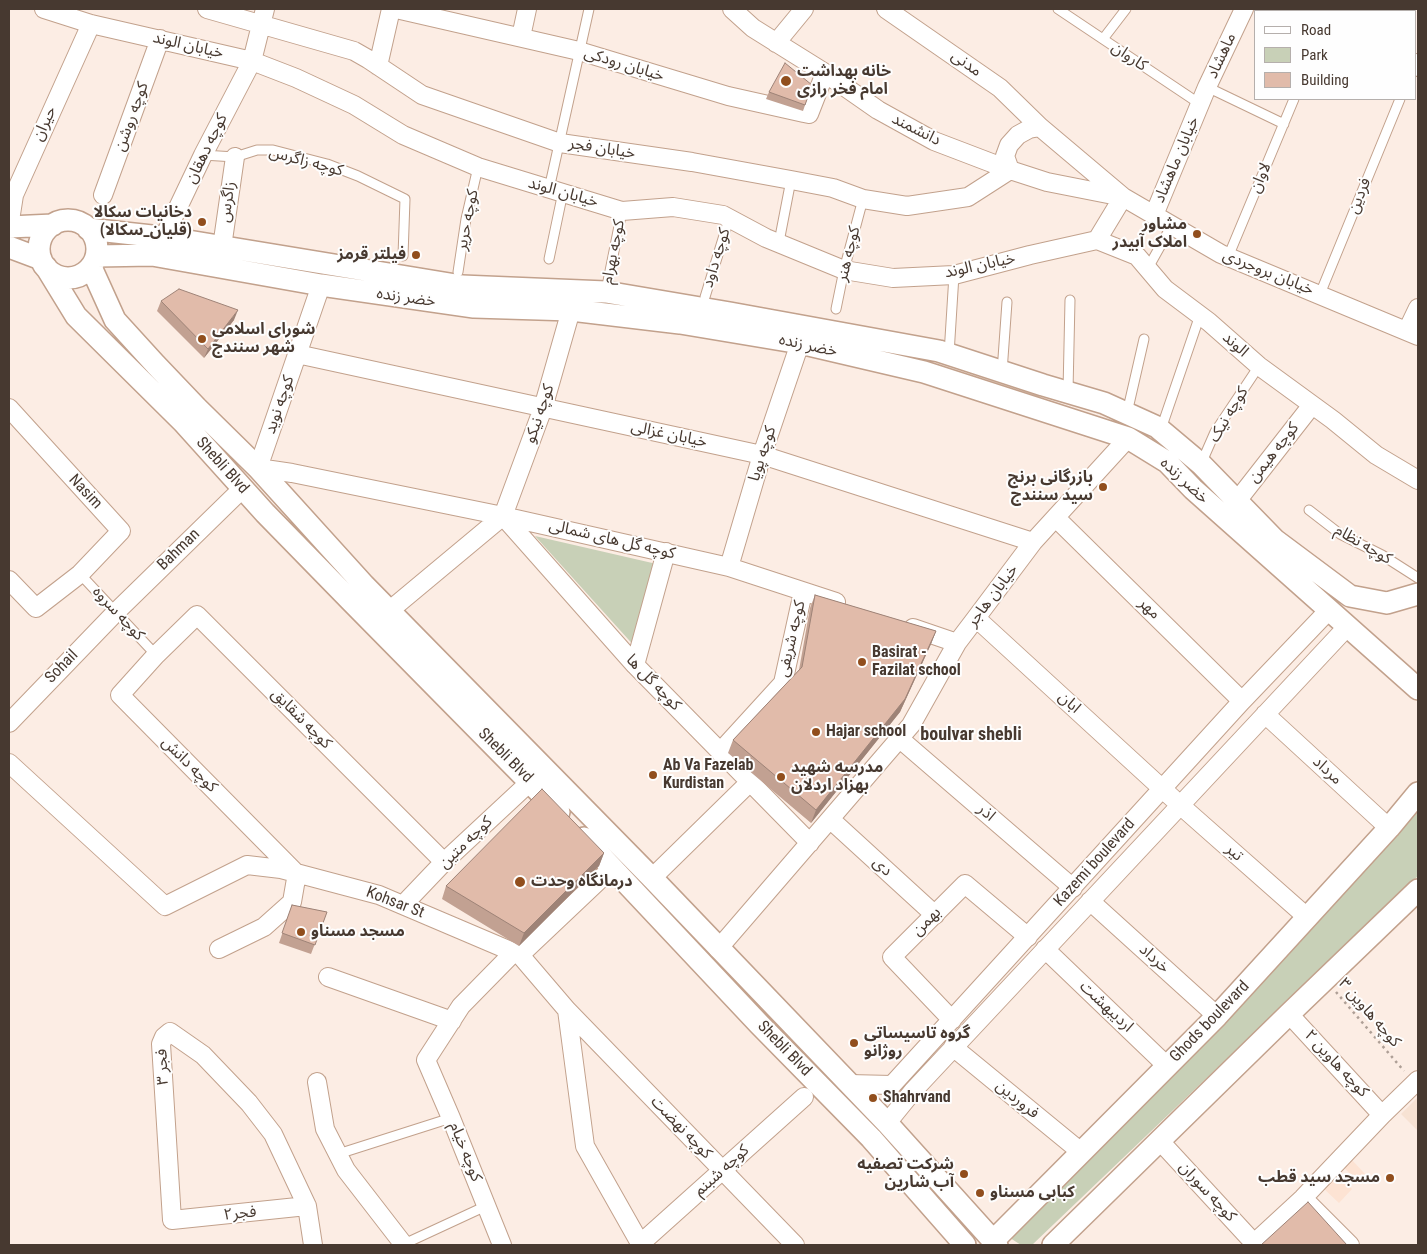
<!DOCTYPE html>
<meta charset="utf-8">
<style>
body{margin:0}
#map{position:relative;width:1427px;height:1254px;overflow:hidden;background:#fcede4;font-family:"Roboto Condensed",sans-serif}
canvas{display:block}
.frame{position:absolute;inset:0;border:10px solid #473930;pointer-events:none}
.legend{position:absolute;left:1254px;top:10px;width:162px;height:90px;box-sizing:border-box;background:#fefefe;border:1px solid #b5afac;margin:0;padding:6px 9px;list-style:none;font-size:15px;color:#473930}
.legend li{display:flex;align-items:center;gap:10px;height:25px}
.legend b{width:25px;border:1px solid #b5afac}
</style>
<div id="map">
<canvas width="1427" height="1254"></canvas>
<div class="frame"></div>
<ul class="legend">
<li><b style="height:6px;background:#fff"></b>Road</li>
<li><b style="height:14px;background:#c8d0b7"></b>Park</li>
<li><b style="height:14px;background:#e1bbaa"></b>Building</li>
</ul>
</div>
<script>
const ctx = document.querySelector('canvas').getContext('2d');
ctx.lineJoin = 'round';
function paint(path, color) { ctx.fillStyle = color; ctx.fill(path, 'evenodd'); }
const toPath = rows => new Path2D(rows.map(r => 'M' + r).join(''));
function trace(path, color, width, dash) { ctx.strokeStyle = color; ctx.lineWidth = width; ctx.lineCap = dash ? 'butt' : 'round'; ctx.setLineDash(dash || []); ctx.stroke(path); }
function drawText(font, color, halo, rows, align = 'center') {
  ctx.font = font + ' "Roboto Condensed","Noto Sans Arabic",sans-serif'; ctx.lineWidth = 4; ctx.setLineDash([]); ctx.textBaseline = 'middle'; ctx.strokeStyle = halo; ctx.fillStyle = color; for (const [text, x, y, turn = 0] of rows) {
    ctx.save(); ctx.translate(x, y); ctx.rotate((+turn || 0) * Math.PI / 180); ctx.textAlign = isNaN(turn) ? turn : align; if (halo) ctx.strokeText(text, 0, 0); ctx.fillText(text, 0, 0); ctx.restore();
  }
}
paint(toPath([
 [1351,1159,1366,1175,1359,1182,1343,1167],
 [1337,1173,1352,1189,1339,1203,1323,1188]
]), '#fde3d3');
paint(toPath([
 [1418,1097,1418,1131,1401,1114]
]), '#f7e2d3');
paint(toPath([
 [535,536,661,565,637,649],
 [1418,809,1418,876,1032,1245,1021,1245,1007,1236]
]), '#c8d0b7');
const service = toPath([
 [1058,9,1200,104],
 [1331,11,1332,9],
 [1103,39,1126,9],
 [1207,87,1284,124],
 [203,155,235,157,257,150,273,150,327,164,358,176,405,199,403,256],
 [549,189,589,9],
 [779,242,791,180],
 [1228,257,1294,99],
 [549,259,563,192],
 [1148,268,1172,225],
 [458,272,466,219,478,167],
 [606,291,622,211],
 [1320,294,1400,99],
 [705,297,729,219],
 [836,309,844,270,863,199],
 [949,354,954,275],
 [1002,372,1007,302],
 [1068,391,1070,300],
 [1127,413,1144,339],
 [1161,429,1200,315],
 [1201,464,1215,432,1259,366],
 [1309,510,1340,534,1382,555,1418,578],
 [80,574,156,655],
 [338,1154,451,1118],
 [404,1244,486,1206]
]);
const minor = toPath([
 [44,9,91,24,252,61,296,78,354,105,403,135,478,167,622,211,673,207,723,215,766,238,844,270,893,278,954,275,1030,255,1097,240],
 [207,9,354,51,368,59,422,95,560,143,692,162,791,180,833,188,863,199,907,206,968,197,1010,170],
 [396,9,579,51,728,96,804,113,809,114,825,73],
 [732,9,753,28,825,73,878,110,934,141,1010,170],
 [886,9,1000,88,1040,127],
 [1344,9,1347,11],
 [521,37,527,9],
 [776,43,804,9],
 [1416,63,1418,67],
 [378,66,391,9],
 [103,195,160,39],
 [1123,197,1047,182,1010,170,1005,156,1009,145,1018,135,1029,129,1040,127,1123,197,1221,254,1418,336],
 [1154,215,1207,87,1244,9],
 [9,227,14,195,91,24],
 [164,237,203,155,252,61,265,9],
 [1097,240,1137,256,1165,289,1209,322,1259,366,1333,420,1376,455,1418,480],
 [1097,240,1123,197],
 [222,247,235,157],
 [321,285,258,468,292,473,503,516,729,567,836,602],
 [1407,331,1418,308],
 [297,354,762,455,1033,542],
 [9,408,121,531,80,574,36,608,9,580],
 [1237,501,1312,405],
 [503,516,635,665,810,843],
 [503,516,543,408,571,310],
 [1056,518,1242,701],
 [729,567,762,455,800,343],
 [389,611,503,516],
 [976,618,1180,805,1308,918],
 [913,628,957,643],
 [635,665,666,552],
 [1265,714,1389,828],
 [9,723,116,612,243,488],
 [900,739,1073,888],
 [720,752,783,683,803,592],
 [9,763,165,906,247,865,281,869,379,895,520,955,567,1010,585,1146,641,1245],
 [830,819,935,915],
 [296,873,120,695,156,655,197,615,444,862],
 [652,878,750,782],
 [1090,901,1217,1016],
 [403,905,444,862,530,782],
 [219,949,264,927,292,902,297,873],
 [718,949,911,725,957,643,976,618,1033,542,1128,438],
 [1045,949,1167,1066],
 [520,955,612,868],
 [328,977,452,1021],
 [567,1010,795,1245],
 [1289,1014,1382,1115],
 [952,1020,892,957,965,884,1028,937],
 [953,1047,1081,1152],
 [317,1082,325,1129,346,1170,404,1245],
 [849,1084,892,1085,1242,701,1328,611],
 [887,1123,913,1091,1347,627],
 [1159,1140,1254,1243],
 [1303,1198,1350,1245],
 [307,1206,172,1220,161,1044,164,1037,170,1032,203,1055,249,1103,273,1134,307,1206,313,1245],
 [640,1244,804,1097],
 [502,1245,451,1118,426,1060,461,1006,514,952],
 [1252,1245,1303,1198,1382,1115,1418,1080]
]);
const tertiary = toPath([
 '39 249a29 29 0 1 1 58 0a29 29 0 1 1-58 0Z',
 [9,227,53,225],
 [88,229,170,238,462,286,606,292,730,313,939,351,1043,385,1104,403,1157,427,1201,464,1275,540,1350,596,1387,603,1418,594],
 [9,247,41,259],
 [97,256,152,255,321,285,474,307,571,310,680,323,800,343,924,372,1128,438,1167,462,1193,489,1418,689],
 [46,267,76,316,183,422,265,513,351,601,559,812],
 [91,267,115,320,156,365,197,408,258,468,364,585,652,878,887,1123,997,1245],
 [584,838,759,1024,871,1138,965,1245],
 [993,1241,1217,1016,1389,828,1418,793],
 [1053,1245,1289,1014,1418,890]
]);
trace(service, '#c2a18c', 11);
trace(minor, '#c2a18c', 20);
trace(tertiary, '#c2a18c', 24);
trace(toPath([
 [1336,992,1404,1071]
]), '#ae9f96', 2.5, [2.5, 4]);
trace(service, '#fff', 9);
trace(minor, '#fff', 18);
trace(tertiary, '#fff', 21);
paint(toPath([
 [812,85,803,111,766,99,769,92],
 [161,301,234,320,204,358,157,311],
 [815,595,936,631,931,644,900,712,811,823,728,753,733,740,799,670,810,608],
 [604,853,599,866,519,946,442,899,446,886],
 [292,905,327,912,311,954,279,943]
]), '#c2a192');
paint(toPath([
 [238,310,234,320,204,358,208,349],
 [936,631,931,644,900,712,811,823,816,810],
 [604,853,599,866,519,946,524,933]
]), '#9e8377');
const building = toPath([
 [785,63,812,85,805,105,769,92,785,63],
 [179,289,238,310,208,349,161,301,179,289],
 [815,595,936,631,905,699,816,810,733,740,802,667,815,595],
 [542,789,604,853,524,933,446,886,542,789],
 [292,905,327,912,315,945,282,933,292,905],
 [1308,1202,1347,1245,1261,1245,1308,1202]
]);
paint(building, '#e1bbaa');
trace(building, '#9e8377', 1);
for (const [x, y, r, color] of [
 [786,81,6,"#914e1d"],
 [202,222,5,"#914e1d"],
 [1197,234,5,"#914e1d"],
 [416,255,5,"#914e1d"],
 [202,339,5,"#914e1d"],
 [1103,487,5,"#914e1d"],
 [862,662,5,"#914e1d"],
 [816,732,5,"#914e1d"],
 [653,775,5,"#914e1d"],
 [781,777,5,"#914e1d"],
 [520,882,6,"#914e1d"],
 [301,932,5,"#914e1d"],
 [854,1043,5,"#914e1d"],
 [873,1098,5,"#914e1d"],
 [964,1174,5,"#914e1d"],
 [1390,1178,5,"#914e1d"],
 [980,1193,5,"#914e1d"]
]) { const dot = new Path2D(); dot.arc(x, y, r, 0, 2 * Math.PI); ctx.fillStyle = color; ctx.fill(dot); trace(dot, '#fefefe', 2); }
drawText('16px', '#473930', '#fefefe', [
 ["خیابان الوند",188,46,13],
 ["ماهشاد",1222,56,-65],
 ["کاروان",1129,57,34],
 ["مدنی",966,64,35],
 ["خیابان رودکی",624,65,17],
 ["کوچه روشن",132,117,-70],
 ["حیران",45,124,-66],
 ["دانشمند",916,130,27],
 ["کوچه دهقان",207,149,-64],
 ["خیابان فجر",602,149,9],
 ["خیابان ماهشاد",1177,160,-67],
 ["کوچه زاگرس",306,162,15],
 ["لاوان",1261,178,-67],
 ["خیابان الوند",563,193,16],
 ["فردین",1360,196,-68],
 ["زاگرس",228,202,-82],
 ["کوچه حریر",468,220,-79],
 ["کوچه بهرام",614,252,-79],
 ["کوچه هنر",849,254,-76],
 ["کوچه داود",717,258,-73],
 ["خیابان الوند",980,266,-12],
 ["خیابان بروجردی",1268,273,22],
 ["خضر زنده",406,298,8],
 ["الوند",1235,345,42],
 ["خضر زنده",808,346,12],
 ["کوچه نوید",280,405,-71],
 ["کوچه نیکو",540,414,-71],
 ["کوچه نیک",1229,415,-59],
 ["خیابان غزالی",669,435,12],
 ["کوچه هیمن",1274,453,-52],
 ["کوچه پویا",763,454,-72],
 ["Shebli Blvd",222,466,48],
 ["خضر زنده",1184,481,43],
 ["Nasim",85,492,47],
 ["کوچه گل های شمالی",612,540,13],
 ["کوچه نظام",1363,545,30],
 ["Bahman",179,550,-44],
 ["خیابان هاجر",993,596,-53],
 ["مهر",1149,609,44],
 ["کوچه سروه",118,614,47],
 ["کوچه شریفی",792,639,-77],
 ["Sohail",62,667,-46],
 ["کوچه گل ها",653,683,46],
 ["ابان",1069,703,42],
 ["کوچه شقایق",301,719,45],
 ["Shebli Blvd",505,756,45],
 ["کوچه دانش",189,765,45],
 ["مرداد",1327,771,43],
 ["اذر",986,813,41],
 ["کوچه متین",466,843,-44],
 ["تیر",1234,853,42],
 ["Kazemi boulevard",1095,863,-48],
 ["دی",882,867,43],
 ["Kohsar St",395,903,21],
 ["بهمن",927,922,-45],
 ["خرداد",1154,959,42],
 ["اردیبهشت",1106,1007,43],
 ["کوچه هاوین ۳",1369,1013,49],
 ["Ghods boulevard",1210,1022,-46],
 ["Shebli Blvd",784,1049,46],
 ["کوچه هاوین ۲",1336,1064,47],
 ["فجر ۳",163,1067,-92],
 ["فروردین",1017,1100,39],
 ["کوچه نهضت",681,1128,46],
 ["کوچه خیام",465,1152,68],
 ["کوچه شبنم",722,1171,-42],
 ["کوچه سوران",1207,1192,47],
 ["فجر۲",240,1214,-6]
]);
drawText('bold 16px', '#473930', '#fefefe', [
 ["خانه بهداشت",797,72],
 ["امام فخر رازی",797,90],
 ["دخانیات سکالا",192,213,"right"],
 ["(قلیان_سکالا)",192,231,"right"],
 ["مشاور",1187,225,"right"],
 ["املاک آبیدر",1187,243,"right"],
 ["فیلتر قرمز",406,255,"right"],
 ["شورای اسلامی",212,330],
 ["شهر سنندج",212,348],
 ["بازرگانی برنج",1093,478,"right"],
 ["سید سنندج",1093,496,"right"],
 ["Basirat -",872,653],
 ["Fazilat school",872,671],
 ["Hajar school",826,732],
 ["Ab Va Fazelab",663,766],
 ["Kurdistan",663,784],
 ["مدرسه شهید",791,768],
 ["بهزاد اردلان",791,786],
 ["درمانگاه وحدت",531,882],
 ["مسجد مسناو",311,932],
 ["گروه تاسیساتی",864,1034],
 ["روژانو",864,1052],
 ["Shahrvand",883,1098],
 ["شرکت تصفیه",954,1165,"right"],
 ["آب شارین",954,1183,"right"],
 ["مسجد سید قطب",1380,1178,"right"],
 ["کبابی مسناو",990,1193]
], 'left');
drawText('bold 18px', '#473930', '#fefefe', [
 ["boulvar shebli",971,735]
]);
</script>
